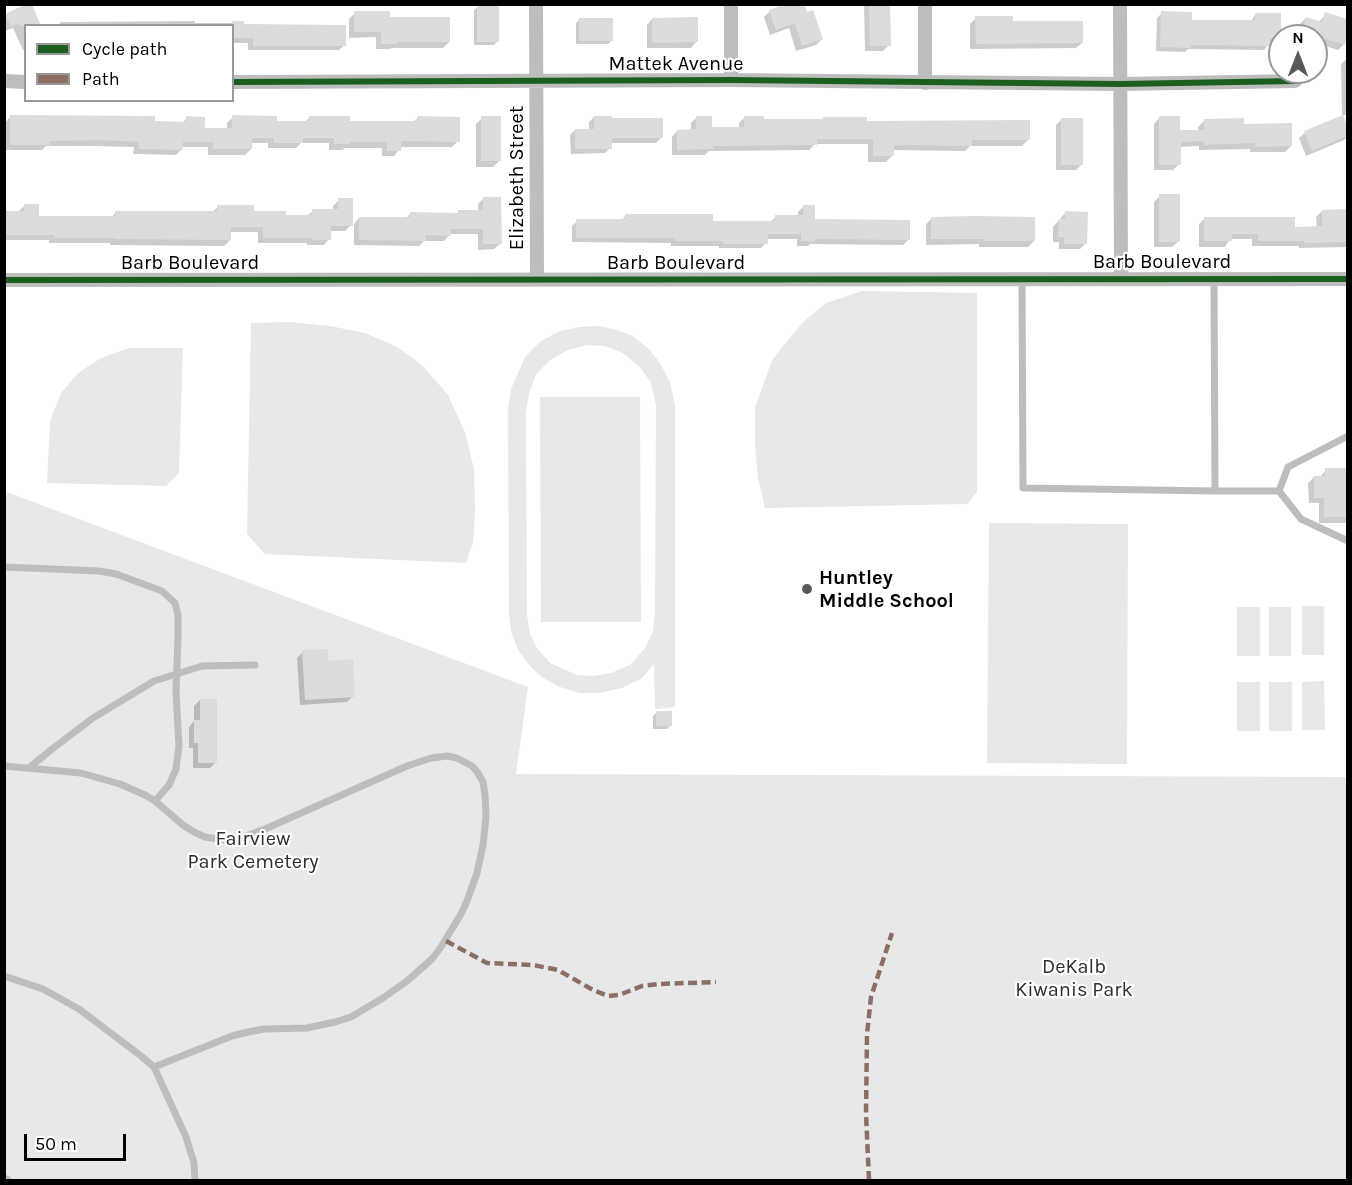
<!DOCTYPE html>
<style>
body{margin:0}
#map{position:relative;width:1352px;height:1185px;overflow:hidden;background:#fff;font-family:Karla,sans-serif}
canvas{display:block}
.frame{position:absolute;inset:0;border:6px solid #000;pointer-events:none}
.legend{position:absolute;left:24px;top:24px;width:210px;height:78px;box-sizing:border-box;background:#fff;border:2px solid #999;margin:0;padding:8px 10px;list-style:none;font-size:18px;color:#000}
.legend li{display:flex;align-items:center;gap:12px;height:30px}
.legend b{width:30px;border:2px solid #999}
.north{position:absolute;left:1268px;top:24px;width:60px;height:60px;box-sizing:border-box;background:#fff;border:2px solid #999;border-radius:50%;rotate:0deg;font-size:16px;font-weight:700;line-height:24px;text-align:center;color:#000}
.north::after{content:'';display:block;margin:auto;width:21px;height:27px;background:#595959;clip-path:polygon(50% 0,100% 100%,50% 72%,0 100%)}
.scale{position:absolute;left:24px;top:1134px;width:102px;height:27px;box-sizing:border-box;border:3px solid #000;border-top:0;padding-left:8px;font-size:18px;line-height:21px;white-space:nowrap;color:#000;-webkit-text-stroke:4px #fff;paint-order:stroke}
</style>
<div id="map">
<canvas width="1352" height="1185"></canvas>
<div class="frame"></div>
<ul class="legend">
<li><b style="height:8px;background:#1b5e20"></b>Cycle path</li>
<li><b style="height:8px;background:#8d6e63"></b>Path</li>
</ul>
<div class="north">N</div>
<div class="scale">50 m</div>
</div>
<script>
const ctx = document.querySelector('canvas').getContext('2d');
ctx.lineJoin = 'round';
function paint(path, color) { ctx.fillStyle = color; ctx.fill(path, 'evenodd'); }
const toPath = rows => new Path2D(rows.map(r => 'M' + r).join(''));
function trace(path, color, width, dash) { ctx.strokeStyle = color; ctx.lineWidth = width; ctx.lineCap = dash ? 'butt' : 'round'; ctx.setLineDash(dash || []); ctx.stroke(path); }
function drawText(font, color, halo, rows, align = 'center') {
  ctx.font = font + ' Karla,sans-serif'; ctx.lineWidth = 4.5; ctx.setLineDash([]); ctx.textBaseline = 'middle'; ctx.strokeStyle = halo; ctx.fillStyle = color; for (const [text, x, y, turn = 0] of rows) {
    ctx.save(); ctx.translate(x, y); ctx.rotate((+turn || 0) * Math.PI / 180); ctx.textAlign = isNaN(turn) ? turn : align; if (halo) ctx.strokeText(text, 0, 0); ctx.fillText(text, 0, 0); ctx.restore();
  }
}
paint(toPath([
 [862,291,977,293,977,492,967,504,765,508,758,478,755,445,755,408,772,360,803,322,826,303],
 [290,322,330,326,365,333,397,347,422,365,448,395,465,432,474,469,475,511,473,542,466,563,265,554,247,534,251,323],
 [599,326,617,330,633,336,648,348,660,363,670,383,675,405,675,707,655,709,654,664,642,678,622,688,599,693,580,693,560,687,543,678,530,666,518,650,511,631,509,614,508,409,511,389,525,357,541,341,560,331,580,327],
 [587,345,605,346,623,353,640,367,651,383,656,405,655,613,653,631,645,648,630,665,611,673,594,676,577,675,550,663,537,648,530,634,527,615,526,413,529,393,537,373,550,360,568,350],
 [129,348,183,348,179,473,166,486,47,483,50,421,61,393,78,373,101,358],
 [540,397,640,397,641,622,541,622],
 [4,491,528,687,516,774,1347,777,1347,1180,5,1180],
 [989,523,1128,524,1127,764,987,763],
 [1302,606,1324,606,1324,655,1302,655],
 [1237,607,1260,607,1260,656,1237,656],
 [1269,607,1291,607,1291,656,1269,656],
 [1324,681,1325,730,1302,730,1302,682],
 [1237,682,1260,682,1260,731,1237,731],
 [1269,682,1292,682,1292,731,1269,731]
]), '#e8e8e8');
paint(toPath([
 [864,4,889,4,889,45,883,51,865,51],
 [478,7,498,41,494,45,474,45,474,10],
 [770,11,806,14,822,39,816,45,796,51,789,28,770,35,764,17],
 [355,13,388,19,449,42,443,48,392,48,390,49,376,49,376,37,349,38,349,19],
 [1162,13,1191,21,1251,21,1255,15,1280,38,1275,43,1268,43,1268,45,1264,50,1188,49,1185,52,1156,51,1157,18],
 [1326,14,1348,20,1348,33,1344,44,1338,50,1316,43,1316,36,1297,36,1300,24,1306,18,1319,22],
 [6,15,26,26,26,49,23,50,13,28,5,31,4,17],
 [976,18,1011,22,1082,43,1076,48,970,49,970,24],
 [580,19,612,40,608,44,576,44,576,23],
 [652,19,696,42,691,48,647,48,647,25],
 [195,21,195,23,243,23,243,26,345,45,339,50,248,50,248,43,232,43,232,26,57,26,61,22],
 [1348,58,1348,115,1342,115,1348,129,1348,136,1344,140,1306,156,1299,138,1305,133,1342,117,1341,64],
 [10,117,182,123,187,118,204,130,227,130,227,123,233,117,276,123,304,123,309,118,349,122,413,122,418,118,458,141,452,147,399,147,399,150,394,156,382,156,382,148,344,148,343,150,329,150,329,143,301,143,296,148,268,148,268,143,251,143,251,149,245,155,208,155,208,147,182,147,182,149,176,155,133,154,134,147,93,146,46,146,42,150,5,150,5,123],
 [594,117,610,120,661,138,656,143,610,143,610,148,605,153,571,154,570,135,575,130,589,130,589,122],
 [697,117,711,129,739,129,739,123,745,117,762,121,821,121,823,118,1028,140,1022,146,970,146,965,151,892,150,892,156,886,162,868,162,868,144,815,144,809,150,709,151,705,155,672,155,672,137,677,131,691,131,691,123],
 [482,118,499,161,493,167,476,167,476,124],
 [1159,118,1179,132,1198,132,1198,127,1204,121,1242,126,1291,146,1285,152,1250,152,1250,149,1199,150,1199,146,1179,147,1179,164,1173,170,1154,170,1154,124],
 [1062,119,1082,164,1076,170,1056,170,1056,125],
 [1160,196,1178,242,1172,247,1154,247,1154,202],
 [484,198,500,244,494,249,478,250,478,234,450,234,444,241,424,241,419,246,354,245,354,224,359,218,406,218,410,214,457,214,459,212,478,212,478,204],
 [339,200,351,225,345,231,329,231,329,239,324,245,307,245,307,243,258,243,258,232,230,232,230,240,224,246,110,245,110,243,49,243,49,240,4,240,4,213,19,211,25,205,38,218,111,218,116,212,212,212,218,207,284,216,307,216,313,211,333,210,333,206],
 [804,206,814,221,908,240,903,245,810,244,808,246,797,246,797,239,766,239,766,243,761,248,719,248,719,246,671,246,671,243,572,242,572,226,577,221,621,221,626,215,712,222,770,222,776,217,798,216,798,212],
 [1322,211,1348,211,1348,247,1299,248,1299,246,1252,246,1252,239,1230,239,1225,247,1199,247,1199,224,1205,218,1294,228,1317,228,1316,217],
 [1065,213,1086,243,1080,249,1059,249,1059,242,1053,242,1053,227],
 [932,218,1034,241,1028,247,979,247,979,244,926,245,926,224],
 [1326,470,1348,470,1348,523,1319,523,1319,503,1309,503,1308,483,1314,477,1320,477],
 [303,652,353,696,347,702,300,705,297,658],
 [200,700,216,762,210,768,193,768,193,748,189,748,189,727,194,721,194,706],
 [657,712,671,725,667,729,653,729,653,716]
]), '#0003');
paint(toPath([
 [26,4,32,4,41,26,20,26,19,23,11,27,5,14],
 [785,4,805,4,807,12,813,10,823,39,802,46,795,23,776,30,769,10],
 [477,5,499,5,499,42,477,42],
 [869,6,890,6,891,46,870,46],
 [354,11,390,11,390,17,450,17,450,42,397,42,397,44,381,44,381,32,354,32],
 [1161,11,1192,12,1192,20,1255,20,1255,13,1281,13,1281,36,1280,36,1280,39,1270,39,1270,46,1191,45,1191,48,1160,47],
 [1325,12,1347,19,1347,38,1345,45,1302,31,1306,17,1322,22],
 [975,16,1013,16,1013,21,1083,21,1083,43,976,44],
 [698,17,698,42,652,43,652,18],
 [579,18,613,18,613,41,579,41],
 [232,21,244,21,244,24,346,25,346,46,253,46,253,38,232,38],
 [10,115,155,116,155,121,186,122,186,116,205,117,205,128,232,128,232,115,277,116,277,121,309,121,309,116,350,116,350,121,417,121,417,116,460,117,460,142,401,141,401,151,387,151,387,142,350,142,350,144,334,144,334,138,303,138,303,143,274,143,274,138,252,138,252,149,213,149,213,142,183,142,183,150,139,149,139,142,100,140,50,141,50,145,10,145],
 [1343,115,1347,125,1347,136,1312,151,1304,131],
 [481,116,501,116,501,161,481,161],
 [594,116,612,116,612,118,663,118,663,138,612,138,612,149,575,149,575,129,594,129],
 [696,116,712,116,712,127,744,127,744,116,764,116,764,119,823,119,823,117,867,117,867,121,1030,120,1030,140,972,140,972,146,894,145,894,156,873,156,873,139,817,139,817,145,713,146,713,149,677,150,677,130,696,129],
 [1159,116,1180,116,1180,130,1204,130,1204,119,1244,118,1244,124,1292,123,1292,146,1255,147,1255,143,1204,145,1204,141,1181,142,1181,165,1159,165],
 [1061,118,1083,118,1083,165,1061,165],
 [1159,194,1180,194,1180,242,1159,242],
 [483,197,501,197,502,244,483,244,483,229,451,229,451,236,426,235,426,241,359,240,359,217,410,217,410,212,458,213,458,210,483,210],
 [338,198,353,198,353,226,331,226,331,240,312,240,312,238,263,238,263,227,231,227,231,240,115,239,115,238,54,238,54,235,4,235,4,211,24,211,24,204,39,204,39,216,115,216,115,211,217,211,217,205,254,205,254,211,286,211,286,215,312,215,312,209,338,209],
 [803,205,815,205,815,219,910,220,910,240,815,239,815,241,801,241,801,234,768,234,768,244,723,244,723,241,675,241,675,238,576,238,576,219,625,219,625,214,713,214,713,221,775,221,775,215,803,215],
 [1347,209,1347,242,1304,243,1304,241,1258,241,1258,234,1232,234,1232,241,1204,241,1204,217,1295,217,1295,227,1322,226,1322,210],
 [1065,211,1088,212,1087,244,1064,244,1064,237,1058,237,1059,219,1065,219],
 [975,216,1035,217,1035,241,984,241,984,239,931,239,931,217],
 [1325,468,1347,468,1347,517,1324,517,1324,498,1314,498,1314,476,1325,476],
 [328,649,328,661,353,659,355,697,305,700,302,650],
 [200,699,217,699,217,763,198,763,198,743,194,743,194,720,200,720],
 [656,711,672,711,672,726,656,726]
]), '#dcdcdc');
trace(toPath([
 [1022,279,1023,488,1215,491],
 [1214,279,1215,491,1279,491,1288,467,1348,436],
 [1279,491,1301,519,1348,541],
 [4,567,99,571,116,574,162,591,175,603,178,615,178,638,176,692,179,746,176,769,169,785,155,801],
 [4,766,81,773,120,784,145,795,155,801,183,825,194,832,205,837,225,840,246,836,265,829,407,766,431,758,447,756,457,758,472,766,478,773,483,782,485,795,486,817,483,845,477,873,467,901,461,914,441,947,432,959,407,981,383,998,351,1017,335,1022,307,1028,264,1029,248,1032,232,1036,154,1067],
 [29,768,52,749,93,718,154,681,202,666,255,665],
 [4,976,43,989,79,1009,141,1056,154,1067,186,1137,194,1163,195,1180],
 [4,1178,8,1180]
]), '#bdbdbd', 7);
trace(toPath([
 [536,4,537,279],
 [1120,4,1121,279],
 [731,80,731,4],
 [4,81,26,82],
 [232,82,731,80,1120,84,1295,81],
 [925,83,925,4],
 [4,280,1348,279]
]), '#bdbdbd', 14);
trace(toPath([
 [446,941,487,963,533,965,558,970,593,990,608,996,619,995,642,986,658,984,716,982],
 [869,1180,866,1114,867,1034,871,997,892,933]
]), '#8d6e63', 4.5, [9, 4.5]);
trace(toPath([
 [232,82,731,80,1120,84,1295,81],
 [4,280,1348,279]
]), '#1b5e20', 6);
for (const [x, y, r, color] of [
 [807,589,6,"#595959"]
]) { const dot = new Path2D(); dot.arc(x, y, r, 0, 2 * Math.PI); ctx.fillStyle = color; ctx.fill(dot); trace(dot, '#fff', 2); }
drawText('20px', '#000', '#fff', [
 ["Mattek Avenue",676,64],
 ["Elizabeth Street",517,178,-90],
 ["Barb Boulevard",1162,262],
 ["Barb Boulevard",190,263],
 ["Barb Boulevard",676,263]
]);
drawText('bold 20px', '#000', '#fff', [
 ["Huntley",819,578],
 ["Middle School",819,601]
], 'left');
drawText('20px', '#2d2d2d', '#fff', [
 ["Fairview",253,839],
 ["Park Cemetery",253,862],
 ["DeKalb",1074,967],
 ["Kiwanis Park",1074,990]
]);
</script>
